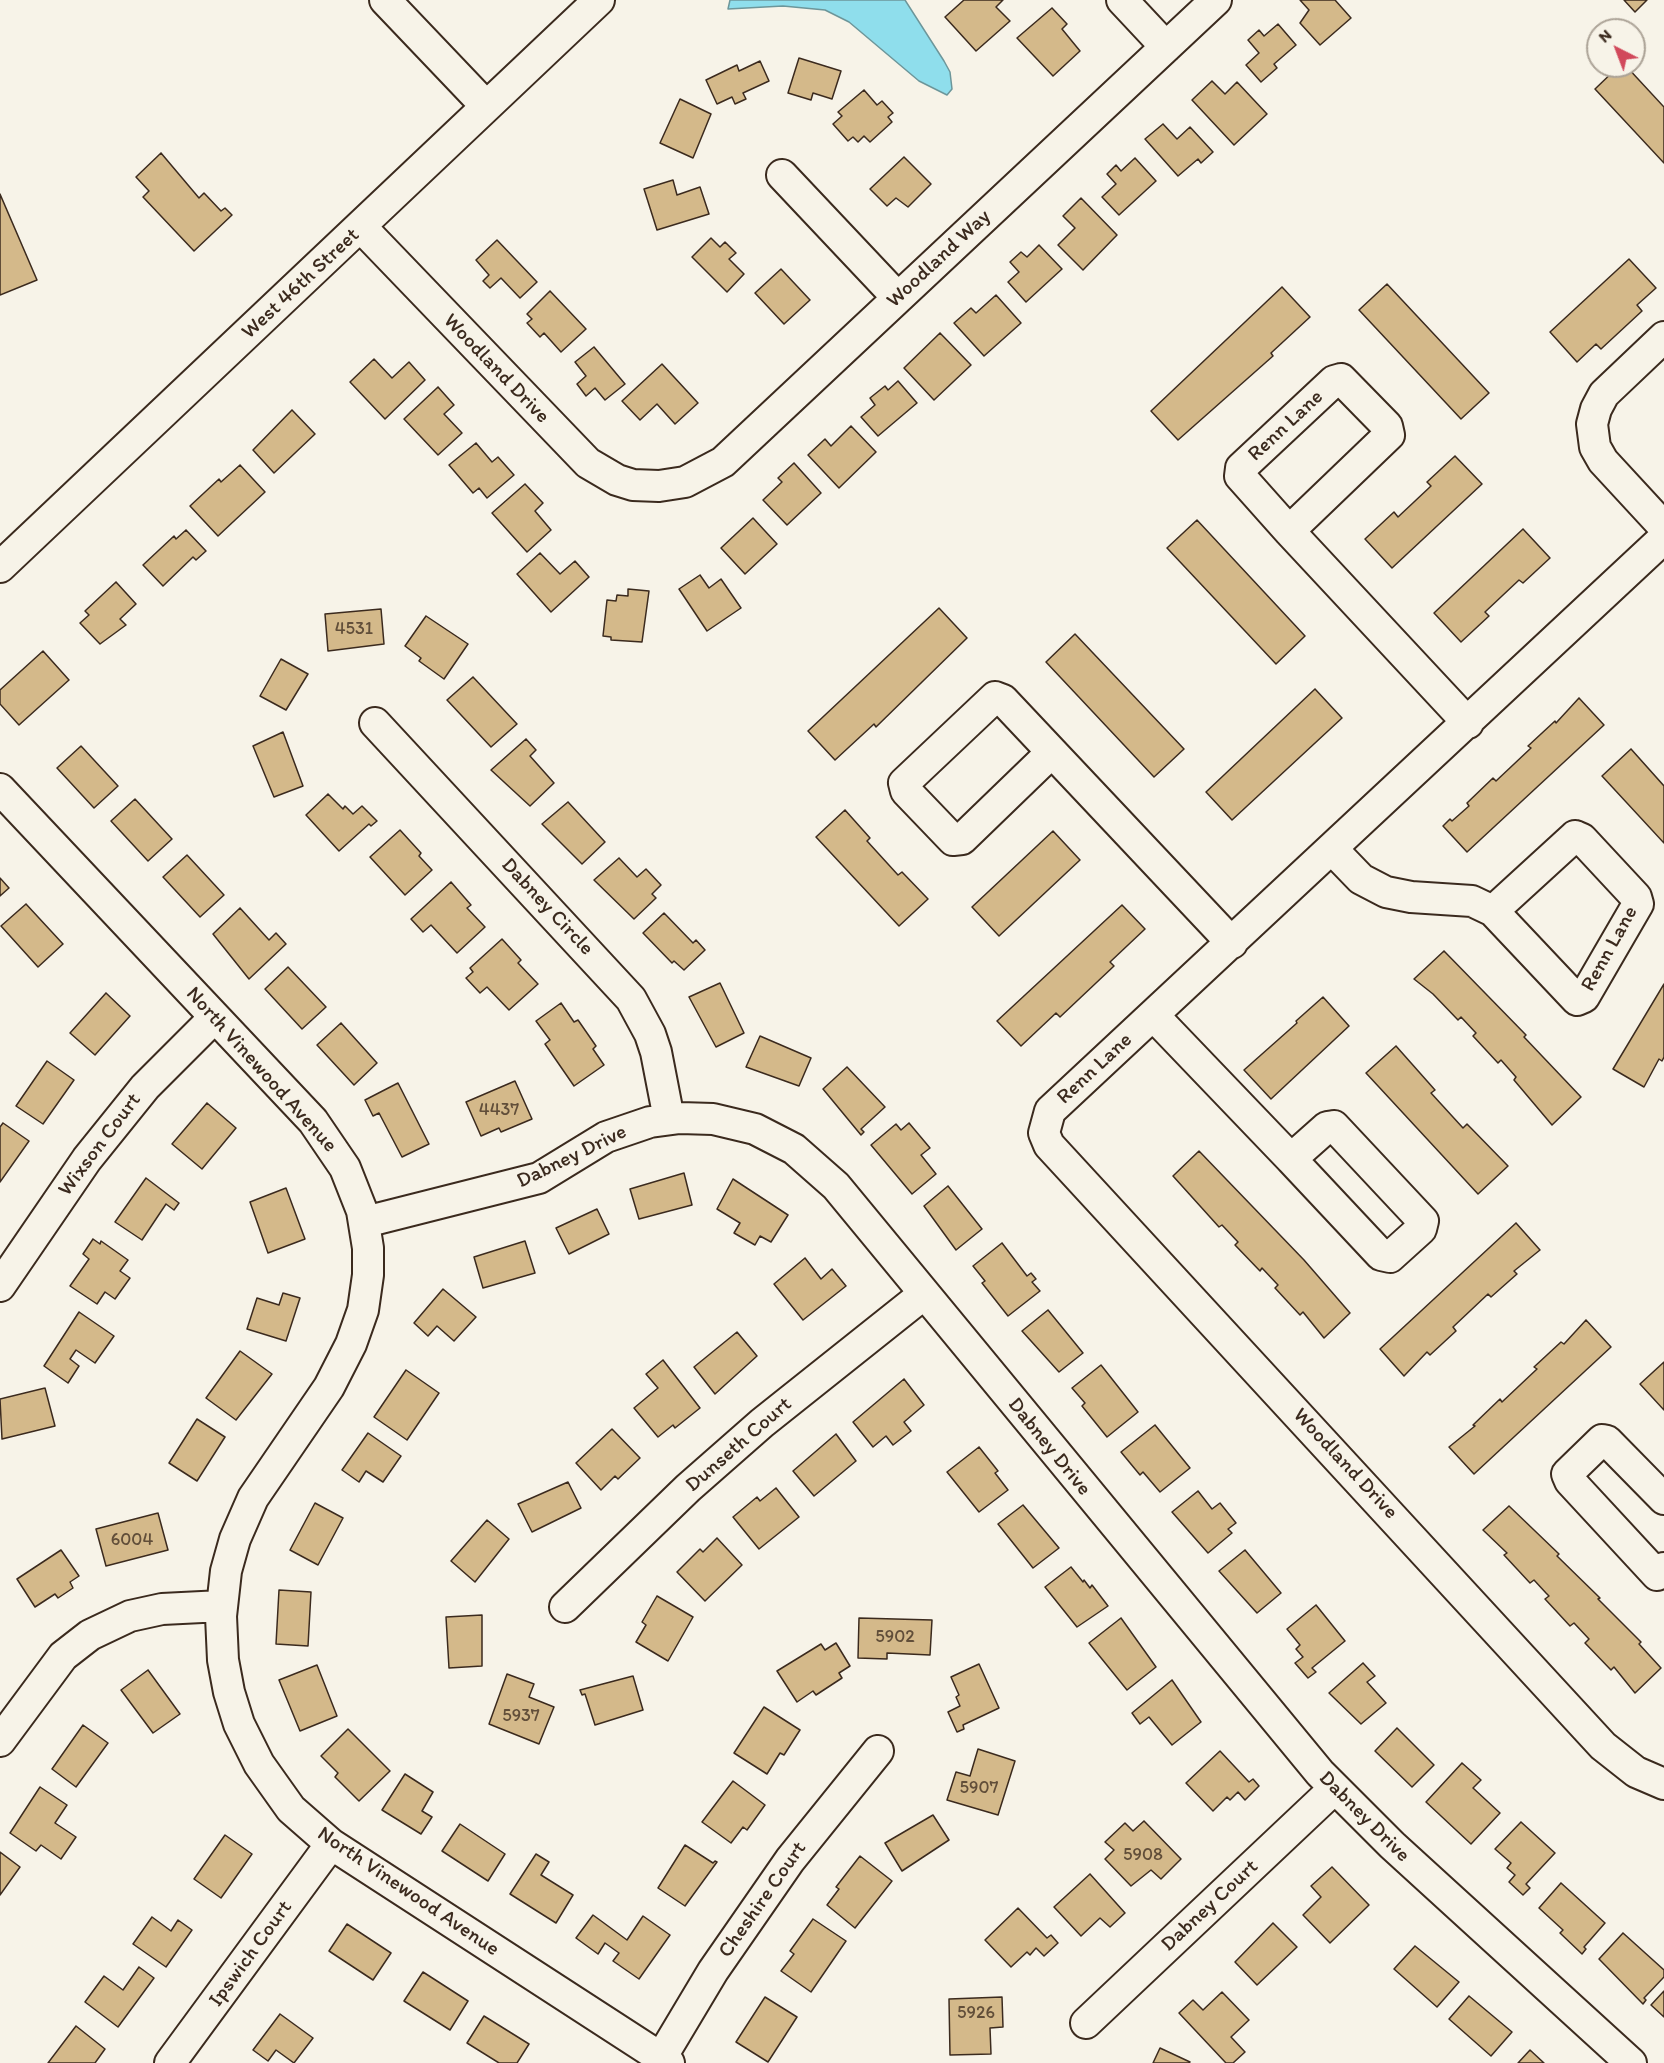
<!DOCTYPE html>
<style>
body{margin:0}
#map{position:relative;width:1664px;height:2063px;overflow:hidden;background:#f7f3e8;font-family:Itim,sans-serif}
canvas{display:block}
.north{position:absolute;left:1586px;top:18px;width:60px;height:60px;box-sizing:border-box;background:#f7f3e8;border:2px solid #aca397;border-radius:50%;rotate:318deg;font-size:16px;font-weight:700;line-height:24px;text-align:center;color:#3b2a1e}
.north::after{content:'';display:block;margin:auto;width:21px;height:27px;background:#d1495b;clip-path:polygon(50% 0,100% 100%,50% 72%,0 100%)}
</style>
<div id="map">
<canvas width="1664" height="2063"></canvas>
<div class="north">N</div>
</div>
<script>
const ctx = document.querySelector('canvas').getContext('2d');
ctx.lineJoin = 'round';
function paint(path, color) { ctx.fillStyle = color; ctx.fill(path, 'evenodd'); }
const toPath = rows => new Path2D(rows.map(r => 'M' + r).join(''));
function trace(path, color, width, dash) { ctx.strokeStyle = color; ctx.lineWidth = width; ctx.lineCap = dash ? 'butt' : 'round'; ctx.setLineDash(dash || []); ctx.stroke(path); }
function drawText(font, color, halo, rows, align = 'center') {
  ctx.font = font + ' Itim,sans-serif'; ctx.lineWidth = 4.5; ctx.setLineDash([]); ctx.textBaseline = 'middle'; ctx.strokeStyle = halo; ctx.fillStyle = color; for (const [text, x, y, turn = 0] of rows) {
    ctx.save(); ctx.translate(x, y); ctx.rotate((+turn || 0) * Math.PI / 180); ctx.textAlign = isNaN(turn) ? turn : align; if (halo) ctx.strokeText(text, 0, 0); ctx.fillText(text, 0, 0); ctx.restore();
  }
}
const water = toPath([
 [730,0,905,0,944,61,950,72,952,89,947,95,919,81,849,22,825,10,783,6,728,9,730,0]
]);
paint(water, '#8fdeec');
trace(water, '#6d969a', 1.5);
const building = toPath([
 [964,0,1003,0,996,7,1010,21,976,51,945,17,964,0],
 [1300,0,1335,0,1351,18,1320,45,1300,23,1309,10,1300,0],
 [1624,0,1647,0,1635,12,1624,0],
 [1052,8,1067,24,1062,29,1080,51,1053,76,1017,38,1052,8],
 [1278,24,1296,45,1274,64,1277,68,1261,82,1246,65,1259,53,1248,40,1259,30,1264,36,1278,24],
 [799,58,841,71,832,99,813,93,811,100,788,93,799,58],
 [760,61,769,81,743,93,746,99,735,104,732,97,717,104,706,80,737,65,739,71,760,61],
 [1619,66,1626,66,1664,107,1664,163,1595,89,1619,66],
 [1212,81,1225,94,1237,82,1267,114,1234,145,1192,100,1212,81],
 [864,90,877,105,882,101,893,113,888,117,892,122,870,142,864,136,858,142,853,137,848,141,833,124,842,116,838,112,864,90],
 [680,99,711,114,693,158,660,143,680,99],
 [1163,124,1177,139,1190,127,1213,152,1201,163,1198,159,1178,176,1145,139,1163,124],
 [161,153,199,198,204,193,221,211,225,208,232,215,194,251,143,197,149,191,136,177,161,153],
 [904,157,931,184,908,207,896,198,887,206,870,189,904,157],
 [1135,158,1156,181,1119,215,1102,197,1116,184,1107,174,1116,165,1121,171,1135,158],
 [673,180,677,195,700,187,709,214,657,230,644,189,673,180],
 [0,194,37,280,0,295,0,194],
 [1081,198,1117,235,1083,270,1058,245,1075,228,1063,216,1081,198],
 [711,238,720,247,725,242,736,253,729,259,744,274,727,292,692,257,711,238],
 [497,240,537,282,520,298,501,278,490,288,483,281,489,275,476,260,497,240],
 [1039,245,1062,269,1026,302,1008,282,1019,272,1010,262,1021,252,1027,257,1039,245],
 [1629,259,1656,288,1637,305,1642,311,1601,349,1596,344,1577,362,1550,332,1629,259],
 [781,269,810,300,784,324,755,293,781,269],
 [1387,284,1489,393,1461,419,1359,310,1387,284],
 [1282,287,1310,317,1271,353,1273,356,1178,440,1151,411,1282,287],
 [550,291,586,329,561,352,544,333,540,337,527,323,532,319,527,314,550,291],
 [996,295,1021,323,984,356,954,323,971,308,976,313,996,295],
 [940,333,971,365,934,400,904,368,940,333],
 [594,347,625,384,605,400,595,388,586,396,577,384,586,376,575,362,594,347],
 [374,359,392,378,409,362,425,380,385,419,350,382,374,359],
 [662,364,698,403,675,424,657,404,640,420,622,401,662,364],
 [898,381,917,403,878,436,861,417,875,405,870,398,885,386,888,390,898,381],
 [438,387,454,405,444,414,462,433,438,455,404,419,438,387],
 [292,410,315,434,274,473,253,450,292,410],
 [851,426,876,452,839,488,808,455,825,439,831,446,851,426],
 [476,443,492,462,498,457,514,475,487,498,479,488,473,493,449,465,476,443],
 [1455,456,1482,484,1392,568,1365,539,1394,512,1398,517,1431,486,1427,482,1455,456],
 [794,463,821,493,787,525,763,500,782,482,778,478,794,463],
 [240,465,265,492,218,536,190,506,219,479,221,482,240,465],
 [525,484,543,503,535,511,551,530,527,552,492,513,525,484],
 [753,518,777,544,745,574,721,548,753,518],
 [1197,520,1305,636,1276,664,1167,548,1197,520],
 [1523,529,1550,558,1523,583,1519,580,1485,612,1489,616,1461,642,1434,613,1523,529],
 [186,530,206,551,196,560,193,557,163,586,143,565,174,536,176,539,186,530],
 [540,553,560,574,575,561,589,577,551,612,517,574,540,553],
 [700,575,709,588,721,579,741,608,707,631,679,589,700,575],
 [116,582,136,604,120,619,126,625,100,644,80,623,89,615,85,611,116,582],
 [628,589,649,591,642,642,611,640,611,637,603,636,607,600,616,601,617,595,628,596,628,589],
 [939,608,967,638,876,727,874,724,835,760,808,731,939,608],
 [381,609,384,644,328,651,325,614,381,609],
 [426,616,468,644,444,679,419,661,421,658,405,646,426,616],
 [1075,634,1184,749,1154,777,1046,662,1075,634],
 [43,651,69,680,19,725,0,704,0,690,43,651],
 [281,659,308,674,286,710,260,696,281,659],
 [473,677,517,724,491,747,447,700,473,677],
 [1315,689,1342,718,1232,820,1206,792,1315,689],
 [1579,698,1604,725,1467,852,1443,826,1450,819,1452,821,1469,806,1467,803,1493,778,1496,781,1531,748,1528,746,1555,721,1556,723,1579,698],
 [283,732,303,786,274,797,253,746,283,732],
 [526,739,536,750,530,756,554,783,530,806,491,770,526,739],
 [81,746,118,786,94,808,57,768,81,746],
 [1631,749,1664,786,1664,843,1602,776,1631,749],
 [328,794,343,809,345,806,353,814,362,806,377,821,371,826,369,824,339,851,306,815,328,794],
 [135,799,172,839,148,861,111,821,135,799],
 [568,802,605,842,582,864,542,824,568,802],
 [845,810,870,838,867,841,898,875,902,872,928,899,899,926,816,837,845,810],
 [400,830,421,853,419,856,432,870,405,895,370,857,400,830],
 [1053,831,1080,860,999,936,972,907,1053,831],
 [187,855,224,895,200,917,163,877,187,855],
 [619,858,637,877,646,869,661,885,652,894,656,898,634,919,594,880,619,858],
 [0,878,9,888,0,896,0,878],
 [451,882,471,905,467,908,485,927,457,953,431,925,423,932,411,919,451,882],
 [26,904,63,944,38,967,1,926,26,904],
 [1122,905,1145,929,1110,962,1114,966,1060,1017,1056,1013,1021,1046,997,1021,1122,905],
 [240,908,269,940,276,933,286,944,249,979,213,934,240,908],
 [664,913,693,943,696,940,705,950,684,970,674,961,672,963,643,933,664,913],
 [502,939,521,960,518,963,538,984,509,1010,487,987,480,993,466,978,473,972,470,968,502,939],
 [1444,951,1526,1035,1524,1037,1581,1097,1552,1125,1514,1080,1516,1077,1501,1060,1498,1063,1473,1036,1476,1033,1461,1017,1458,1020,1433,994,1414,979,1444,951],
 [288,967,326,1007,302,1029,265,989,288,967],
 [720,983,744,1033,716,1047,689,997,720,983],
 [1664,984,1664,1057,1662,1061,1659,1059,1644,1087,1613,1069,1664,984],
 [106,993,130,1016,95,1055,70,1033,106,993],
 [1323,997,1349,1026,1271,1099,1244,1070,1297,1023,1296,1021,1323,997],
 [561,1003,574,1022,578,1020,596,1046,593,1049,604,1065,574,1086,545,1044,550,1040,536,1021,561,1003],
 [341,1023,377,1063,354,1085,317,1045,341,1023],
 [760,1036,811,1058,799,1086,746,1067,760,1036],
 [1396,1046,1435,1090,1431,1093,1463,1128,1467,1124,1508,1166,1478,1194,1366,1073,1396,1046],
 [47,1061,74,1080,43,1124,16,1106,47,1061],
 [847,1067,885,1107,861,1129,864,1132,861,1135,823,1089,847,1067],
 [515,1081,532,1119,501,1132,499,1128,481,1136,466,1102,515,1081],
 [398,1083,429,1144,402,1157,379,1113,373,1116,365,1100,398,1083],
 [207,1103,236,1128,202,1169,172,1144,207,1103],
 [3,1123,29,1141,0,1182,0,1127,3,1123],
 [909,1123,930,1148,921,1155,936,1174,912,1194,871,1145,896,1124,901,1130,909,1123],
 [1199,1151,1304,1260,1350,1313,1324,1338,1303,1312,1300,1315,1275,1288,1278,1285,1262,1268,1260,1271,1235,1245,1238,1242,1222,1225,1219,1227,1173,1176,1199,1151],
 [684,1173,692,1205,639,1219,630,1189,684,1173],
 [146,1178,179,1203,174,1210,166,1204,142,1240,115,1222,146,1178],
 [733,1179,788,1215,771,1242,760,1236,755,1245,734,1233,740,1223,717,1209,733,1179],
 [948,1186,982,1229,956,1250,924,1206,948,1186],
 [286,1188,305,1239,268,1253,250,1202,286,1188],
 [597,1209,609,1234,569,1254,556,1228,597,1209],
 [1516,1223,1540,1250,1514,1271,1517,1274,1491,1297,1488,1294,1453,1327,1456,1331,1430,1355,1427,1352,1404,1376,1380,1349,1516,1223],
 [93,1239,100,1244,101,1241,128,1260,120,1271,130,1278,115,1299,105,1292,97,1304,70,1286,89,1259,83,1254,93,1239],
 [525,1241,535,1273,483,1288,474,1257,525,1241],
 [1002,1243,1027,1276,1031,1273,1036,1279,1032,1282,1040,1291,1008,1316,982,1283,985,1281,973,1266,1002,1243],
 [805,1258,821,1279,832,1269,846,1286,803,1320,774,1284,805,1258],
 [443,1289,476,1317,454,1341,437,1326,428,1336,414,1323,443,1289],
 [283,1293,300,1298,286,1341,247,1329,257,1298,279,1305,283,1293],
 [1048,1310,1083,1353,1059,1372,1022,1331,1048,1310],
 [79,1312,114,1336,95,1363,76,1350,70,1359,79,1366,68,1383,44,1366,79,1312],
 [1586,1320,1611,1347,1474,1474,1449,1447,1475,1426,1473,1425,1500,1399,1502,1402,1537,1369,1534,1367,1561,1342,1564,1344,1586,1320],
 [737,1332,757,1356,715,1394,694,1367,737,1332],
 [240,1351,272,1374,236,1420,206,1398,240,1351],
 [663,1360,700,1408,675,1428,673,1425,658,1437,634,1408,658,1388,646,1374,663,1360],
 [1664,1362,1664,1410,1640,1384,1664,1362],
 [1101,1365,1138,1412,1107,1437,1082,1406,1085,1403,1072,1388,1101,1365],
 [406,1370,439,1393,407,1440,374,1417,406,1370],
 [904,1379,924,1405,904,1422,911,1431,893,1445,886,1436,873,1447,853,1422,904,1379],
 [45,1388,55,1426,2,1439,0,1399,45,1388],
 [197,1419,225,1437,197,1481,169,1463,197,1419],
 [1155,1425,1190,1468,1160,1492,1143,1472,1140,1475,1121,1452,1155,1425],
 [612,1429,640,1458,618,1479,615,1476,601,1490,576,1463,612,1429],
 [368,1433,401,1456,383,1482,366,1471,359,1482,342,1470,368,1433],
 [836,1434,856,1461,814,1496,793,1471,836,1434],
 [979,1447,998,1471,995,1473,1008,1490,979,1512,947,1472,979,1447],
 [568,1482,581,1508,532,1532,518,1504,568,1482],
 [776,1488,799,1517,759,1549,733,1517,757,1497,760,1501,776,1488],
 [1198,1491,1212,1509,1220,1503,1236,1523,1228,1529,1232,1533,1208,1553,1172,1512,1198,1491],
 [315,1503,343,1518,318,1565,290,1550,315,1503],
 [1023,1505,1059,1548,1033,1568,998,1524,1023,1505],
 [1509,1506,1559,1554,1557,1556,1600,1598,1598,1599,1641,1642,1639,1644,1661,1668,1635,1693,1614,1667,1611,1670,1585,1643,1589,1639,1574,1623,1570,1626,1545,1599,1549,1596,1546,1593,1534,1580,1530,1583,1504,1555,1507,1553,1483,1530,1509,1506],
 [158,1513,168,1550,106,1566,96,1529,158,1513],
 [487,1520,509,1539,475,1582,451,1561,487,1520],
 [717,1538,742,1565,705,1601,677,1572,700,1549,703,1552,717,1538],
 [61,1550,79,1576,70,1582,73,1588,58,1598,55,1594,35,1607,17,1579,61,1550],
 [1245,1550,1281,1593,1257,1613,1219,1571,1245,1550],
 [1071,1567,1083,1582,1084,1580,1090,1588,1092,1585,1108,1606,1077,1627,1045,1587,1071,1567],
 [279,1590,311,1592,308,1646,276,1644,279,1590],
 [657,1596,693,1617,668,1661,636,1642,646,1625,642,1622,657,1596],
 [1316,1605,1345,1641,1312,1668,1316,1672,1308,1678,1295,1663,1303,1657,1296,1649,1300,1645,1287,1629,1316,1605],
 [482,1615,482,1666,449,1668,446,1617,482,1615],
 [859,1618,932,1620,930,1655,887,1653,887,1659,858,1658,859,1618],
 [1121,1618,1156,1667,1127,1690,1089,1643,1121,1618],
 [836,1643,850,1666,839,1673,842,1678,816,1695,813,1691,797,1702,777,1671,821,1644,825,1650,836,1643],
 [1363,1663,1375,1676,1367,1682,1386,1703,1361,1724,1329,1693,1363,1663],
 [979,1664,999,1708,963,1725,964,1729,957,1732,948,1712,960,1706,956,1697,959,1695,951,1677,979,1664],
 [317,1665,337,1716,300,1731,279,1680,317,1665],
 [148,1670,180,1714,153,1733,121,1690,148,1670],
 [507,1674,534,1684,529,1697,554,1707,539,1744,489,1724,507,1674],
 [633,1676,643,1710,595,1725,585,1694,582,1695,580,1690,633,1676],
 [1172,1680,1201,1722,1172,1745,1149,1717,1140,1724,1132,1713,1172,1680],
 [764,1707,800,1730,784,1755,780,1753,767,1774,734,1753,764,1707],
 [83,1725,108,1743,76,1787,52,1769,83,1725],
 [1397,1728,1434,1765,1412,1787,1375,1751,1397,1728],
 [348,1729,390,1771,359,1801,335,1777,338,1773,321,1756,348,1729],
 [978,1749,1015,1761,998,1815,947,1800,956,1772,970,1776,978,1749],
 [1220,1751,1249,1782,1253,1779,1259,1786,1245,1800,1238,1792,1230,1800,1227,1797,1213,1811,1186,1783,1220,1751],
 [1462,1763,1481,1780,1473,1788,1500,1813,1471,1844,1426,1802,1462,1763],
 [405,1774,433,1792,422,1811,432,1817,421,1834,382,1810,405,1774],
 [733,1781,765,1805,747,1830,743,1827,731,1843,702,1822,733,1781],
 [40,1787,67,1805,55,1823,76,1837,61,1859,41,1845,36,1851,10,1833,40,1787],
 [933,1815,949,1840,902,1871,885,1843,933,1815],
 [1144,1821,1181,1859,1161,1879,1151,1870,1131,1886,1105,1859,1114,1850,1105,1842,1125,1823,1133,1831,1144,1821],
 [1521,1822,1555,1853,1526,1884,1530,1888,1523,1895,1509,1882,1515,1875,1507,1868,1511,1863,1495,1849,1521,1822],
 [460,1824,505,1854,488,1881,442,1851,460,1824],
 [225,1835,252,1854,221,1898,194,1879,225,1835],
 [685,1845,713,1863,715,1861,717,1862,685,1906,658,1888,685,1845],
 [0,1852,20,1867,0,1895,0,1852],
 [536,1854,549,1862,541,1875,573,1895,556,1923,510,1894,536,1854],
 [860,1856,892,1881,855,1928,827,1905,839,1889,836,1887,860,1856],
 [1332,1867,1369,1905,1330,1943,1303,1915,1321,1897,1311,1886,1332,1867],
 [1090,1874,1125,1913,1110,1927,1100,1918,1081,1936,1054,1907,1090,1874],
 [1561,1883,1605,1923,1584,1947,1586,1949,1582,1954,1560,1933,1563,1930,1539,1908,1561,1883],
 [1018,1908,1047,1938,1051,1935,1058,1943,1044,1956,1036,1948,1030,1955,1027,1952,1011,1967,985,1940,1018,1908],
 [593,1915,627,1940,643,1916,670,1935,639,1979,613,1961,619,1953,605,1943,598,1954,576,1938,593,1915],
 [152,1917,171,1931,178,1920,192,1930,166,1967,133,1944,152,1917],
 [813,1919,846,1941,811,1992,781,1971,794,1954,790,1951,813,1919],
 [1273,1923,1297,1947,1257,1985,1235,1962,1273,1923],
 [347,1924,391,1953,373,1980,329,1951,347,1924],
 [1623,1933,1664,1970,1664,1977,1644,1998,1646,2000,1643,2004,1599,1959,1623,1933],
 [1415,1946,1459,1982,1437,2007,1394,1969,1415,1946],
 [139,1967,154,1978,118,2027,85,2002,104,1976,123,1990,139,1967],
 [423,1972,468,2001,450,2030,404,2001,423,1972],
 [1664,1991,1664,2017,1651,2005,1664,1991],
 [1222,1992,1249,2020,1231,2037,1245,2052,1233,2063,1226,2063,1179,2013,1193,2000,1203,2010,1222,1992],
 [1469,1996,1512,2032,1491,2056,1449,2019,1469,1996],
 [765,1997,797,2017,768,2062,736,2042,765,1997],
 [1002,1997,1003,2027,990,2028,991,2054,950,2055,949,1999,1002,1997],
 [280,2014,313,2038,294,2063,276,2050,268,2061,253,2050,280,2014],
 [484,2016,529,2044,517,2063,499,2063,467,2043,484,2016],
 [76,2026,105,2049,95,2063,48,2063,76,2026],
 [1160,2048,1190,2062,1189,2063,1153,2063,1160,2048],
 [1530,2050,1544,2063,1518,2063,1530,2050]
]);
paint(building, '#d4b98a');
trace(building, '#3b2a1e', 1.5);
const minor = toPath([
 [385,0,486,106],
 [1122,0,1166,47],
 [782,175,898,298],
 [362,228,588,463,617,480,633,485,659,486,685,482,723,462,1216,0],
 [1664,337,1604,394,1596,409,1592,424,1595,447,1603,461,1664,527],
 [1341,379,1387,426,1389,435,1289,531,1240,476,1241,468,1334,381,1341,379],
 [1289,531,1468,723],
 [1664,538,1050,1111,1044,1133,1049,1145,1603,1746,1636,1772,1664,1784],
 [0,567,599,0],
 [995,697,1003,700,1052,752,962,839,953,840,906,791,904,783,995,697],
 [375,723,631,999,650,1034,656,1052,669,1119],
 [1052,752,1232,943],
 [0,789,313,1121,345,1168,362,1211,368,1248,368,1275,363,1310,351,1344,329,1387,253,1498,235,1539,226,1571,221,1616,223,1660,229,1692,239,1724,259,1764,291,1809,331,1844,669,2063],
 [1575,836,1582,839,1636,897,1638,904,1584,997,1577,1000,1493,911,1575,836],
 [1332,849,1361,879,1386,892,1411,897,1472,901,1493,911],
 [1153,1015,1291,1159],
 [1334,1126,1423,1221,1421,1229,1390,1257,1381,1255,1291,1159,1327,1127,1334,1126],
 [365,1222,539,1178,606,1137,650,1122,680,1118,713,1119,755,1129,794,1149,836,1186,1320,1773,1392,1845,1631,2063],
 [0,1286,87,1159,145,1087,215,1017],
 [1664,1499,1607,1441,1602,1440,1567,1474,1570,1481,1657,1575,1664,1568],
 [565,1607,688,1488,762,1423,924,1294],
 [0,1741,63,1656,90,1635,130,1616,162,1609,222,1606],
 [1086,2023,1335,1788],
 [661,2058,713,1971,790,1860,878,1751],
 [170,2063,331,1844]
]);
trace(minor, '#3b2a1e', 34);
trace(minor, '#f7f3e8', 30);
drawText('18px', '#614e39', null, [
 ["4531",354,629],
 ["4437",499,1110],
 ["6004",132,1540],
 ["5902",895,1637],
 ["5937",521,1716],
 ["5907",979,1788],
 ["5908",1143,1855],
 ["5926",976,2013]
]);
drawText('21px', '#3b2a1e', '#f7f3e8', [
 ["Woodland Way",939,259,-43],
 ["West 46th Street",301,284,-43],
 ["Woodland Drive",496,369,46],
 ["Renn Lane",1286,426,-43],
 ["Dabney Circle",547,907,47],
 ["Renn Lane",1610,949,-61],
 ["Renn Lane",1095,1069,-43],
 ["North Vinewood Avenue",261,1070,48],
 ["Wixson Court",100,1145,-53],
 ["Dabney Drive",572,1157,-26],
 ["Dunseth Court",739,1445,-41],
 ["Dabney Drive",1049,1447,51],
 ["Woodland Drive",1345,1464,47],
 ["Dabney Drive",1364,1817,45],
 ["North Vinewood Avenue",408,1892,34],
 ["Cheshire Court",763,1900,-55],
 ["Dabney Court",1210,1906,-43],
 ["Ipswich Court",251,1954,-54]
]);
</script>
